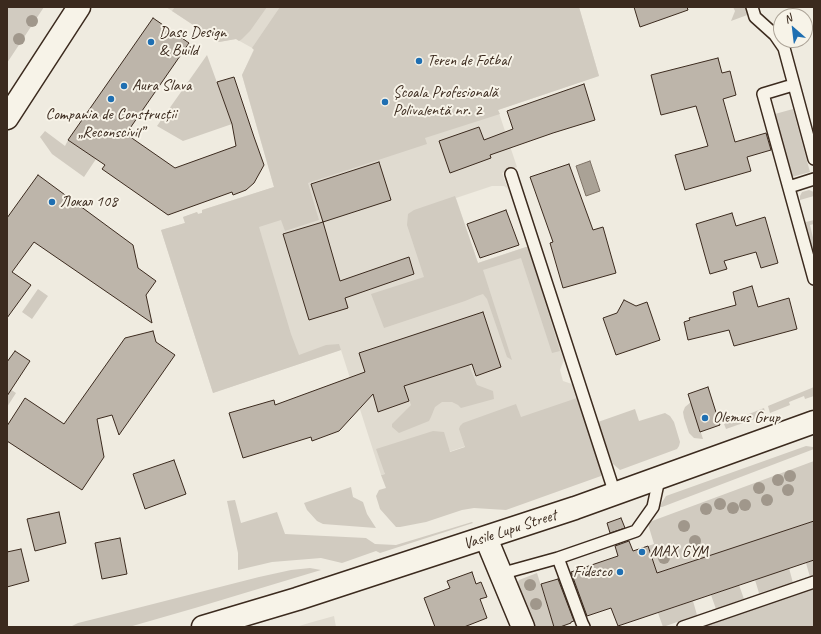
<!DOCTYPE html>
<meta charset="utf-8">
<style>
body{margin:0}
#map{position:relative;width:821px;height:634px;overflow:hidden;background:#efebe0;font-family:Caveat,sans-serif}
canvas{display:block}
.frame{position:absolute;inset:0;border:8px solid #3b2a1e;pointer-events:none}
.north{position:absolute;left:773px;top:8px;width:40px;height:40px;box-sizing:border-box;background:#f7f3e8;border:1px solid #aca397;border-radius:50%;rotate:332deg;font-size:11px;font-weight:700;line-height:16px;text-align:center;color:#3b2a1e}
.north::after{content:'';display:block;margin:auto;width:14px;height:18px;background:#1f6fb2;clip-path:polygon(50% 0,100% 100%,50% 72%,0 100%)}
</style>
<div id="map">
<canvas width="821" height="634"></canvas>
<div class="frame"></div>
<div class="north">N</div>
</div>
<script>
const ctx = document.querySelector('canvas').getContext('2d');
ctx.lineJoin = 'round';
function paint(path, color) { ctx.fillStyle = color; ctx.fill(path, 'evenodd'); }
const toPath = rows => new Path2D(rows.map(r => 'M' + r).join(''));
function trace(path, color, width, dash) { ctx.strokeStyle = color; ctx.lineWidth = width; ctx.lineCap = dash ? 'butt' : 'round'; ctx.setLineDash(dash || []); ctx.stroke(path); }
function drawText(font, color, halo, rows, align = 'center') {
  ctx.font = font + ' Caveat,sans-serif'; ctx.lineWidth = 4; ctx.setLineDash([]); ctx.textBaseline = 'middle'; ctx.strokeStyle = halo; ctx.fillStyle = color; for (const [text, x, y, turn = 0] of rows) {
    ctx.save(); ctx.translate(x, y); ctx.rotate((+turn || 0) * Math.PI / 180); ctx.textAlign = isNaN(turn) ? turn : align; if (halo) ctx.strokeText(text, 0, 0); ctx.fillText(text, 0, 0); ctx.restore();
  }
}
paint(toPath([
 [166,7,579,7,599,76,498,110,517,167,502,173,508,189,504,186,492,186,456,198,478,263,526,247,528,247,564,360,560,370,563,381,572,384,581,407,381,475,341,350,213,393,161,230,185,223,183,217,197,212,198,214,202,213,202,210,274,187,242,75,254,49,236,39,219,42],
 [334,616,336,627,296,627,309,623]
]), '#e0dbd0');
paint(toPath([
 [7,7,44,7,7,63],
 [175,7,267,7,250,31,242,39,239,41,236,39,219,42,172,11],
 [280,7,579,7,599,76,498,110,500,114,425,138,427,144,308,183,319,220,285,231,281,220,259,227,291,334,299,355,326,345,339,344,341,350,213,393,161,230,185,223,183,217,197,212,198,214,202,213,202,210,274,187,242,75,254,50,252,48],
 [733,7,747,7,750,14,731,21,735,11],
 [207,55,232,124,183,141,157,126],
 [793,109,810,172,792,177,775,114],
 [45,131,65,146,68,140,96,159,84,177,52,154,40,137],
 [809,190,814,192,814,196,800,200,800,196,802,192],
 [455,196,478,263,526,247,528,247,560,351,552,353,521,258,483,270,512,360,507,357,487,299,483,294,477,296,465,301,384,328,371,294,424,277,407,225,408,214,414,210],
 [814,220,814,224,810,225,814,242,814,252,807,233,806,222],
 [38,289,48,296,32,319,22,312],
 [469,365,477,385,493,391,494,399,461,408,458,405,452,402,442,402,435,407,431,417,429,421,399,433,392,427,392,424,411,405,404,386],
 [7,387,16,393,7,407],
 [814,387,814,396,805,399,804,396,789,402,790,405,770,413,768,406],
 [577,398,601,469,601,476,506,510,474,508,462,510,426,522,400,527,396,527,380,509,376,496,379,490,386,488,381,475,385,474,376,449,433,431,444,432,450,452,465,447,459,429,460,426,463,423,516,404,521,417],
 [691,402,703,439,694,438,689,433,684,418,683,412,685,407],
 [764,408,766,415,726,429,724,424],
 [635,409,639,421,665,413,670,416,674,422,680,442,679,446,677,449,620,470,613,464,598,422],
 [806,446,813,447,814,449,662,507,659,507,666,496],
 [814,461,814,521,657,573,648,546,654,544,648,524,652,521],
 [351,487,353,497,363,502,367,514,376,528,323,524,317,521,307,510,304,503],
 [235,500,241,523,277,512,285,534,366,538,375,544,396,545,472,522,473,523,380,553,376,551,342,563,321,558,272,562,238,570,238,553,227,501],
 [814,560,814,576,810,577,806,563],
 [310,568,321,570,195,608,129,627,70,627,78,623,110,615,259,577,291,570],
 [789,568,793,583,759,593,755,580],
 [537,573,554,627,532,627,516,587,519,580],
 [739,585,744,599,716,609,711,595],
 [814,588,814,627,700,627,774,601],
 [693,601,697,615,663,627,658,613]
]), '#d1cbc0');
const water = toPath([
 [590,161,600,191,586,196,576,166,590,161]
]);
paint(water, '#aaa296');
trace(water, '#7e7266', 1);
const building = toPath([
 [634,7,687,7,688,10,640,27,634,7],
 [153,18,189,43,126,134,175,168,236,146,232,124,217,82,234,77,254,137,264,165,254,183,246,190,233,195,232,192,168,215,102,169,105,165,68,140,153,18],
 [718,58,722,73,730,71,736,95,723,99,735,142,766,133,771,150,747,157,751,171,685,190,675,155,708,146,696,106,661,115,651,75,718,58],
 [584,84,595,120,553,133,490,155,491,158,450,173,439,141,479,127,484,140,513,129,507,111,584,84],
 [379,162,391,200,323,222,311,184,379,162],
 [569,164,593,230,603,227,616,273,563,288,550,243,553,242,530,177,569,164],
 [38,175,133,245,138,268,156,281,146,295,152,323,34,242,12,272,31,285,7,318,7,218,38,175],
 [506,210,519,245,480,258,467,224,506,210],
 [732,213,736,226,765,217,778,263,761,268,756,252,724,261,727,269,710,274,696,224,732,213],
 [323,222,340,281,409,257,414,274,345,298,348,308,309,320,283,234,323,222],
 [752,286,758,307,789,298,797,329,734,346,729,330,688,340,684,322,690,320,689,318,736,305,733,292,752,286],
 [624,300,636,306,647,302,660,340,616,355,603,318,617,313,624,300],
 [483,312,501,367,476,376,472,364,404,386,409,401,378,412,373,394,339,431,312,441,311,437,243,458,229,413,274,400,275,405,365,372,359,353,483,312],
 [153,331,156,342,175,355,119,435,112,415,97,419,104,457,82,490,7,441,7,426,25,398,64,424,125,338,153,331],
 [15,351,30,361,7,396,7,362,15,351],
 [708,387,720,425,700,432,688,394,708,387],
 [174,460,186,494,145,509,133,474,174,460],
 [59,512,66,543,35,551,27,519,59,512],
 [621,518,625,528,610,533,607,523,621,518],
 [814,521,814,560,618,626,611,608,587,616,571,572,618,556,615,546,629,541,633,551,648,546,657,573,814,521],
 [120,538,127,574,102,579,95,543,120,538],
 [21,549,29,581,7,587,7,552,21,549],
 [472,572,476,584,481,582,487,597,480,599,487,618,464,627,435,627,424,598,450,588,447,581,472,572],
 [558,579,574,621,571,622,571,623,560,627,554,627,541,584,558,579]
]);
paint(building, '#bdb5aa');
trace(building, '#3b2a1e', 1);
const service = toPath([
 [752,7,755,17,775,35,784,48,814,159],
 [793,85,763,94,814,279],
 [511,174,615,494],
 [789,187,814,179],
 [558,558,636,531,653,507,659,479],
 [500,574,558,558,582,623,584,627],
 [683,627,814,582]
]);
const minor = toPath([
 [486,538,523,627]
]);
const primary = toPath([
 [7,118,79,7],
 [203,627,297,599,575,508,814,422]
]);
trace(service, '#3b2a1e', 14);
trace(minor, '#3b2a1e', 25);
trace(primary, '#3b2a1e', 25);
trace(service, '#f7f3e8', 11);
trace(minor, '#f7f3e8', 22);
trace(primary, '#f7f3e8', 22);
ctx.fillStyle = '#a0978b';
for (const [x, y] of [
 [32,21],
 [19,39],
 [790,476],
 [778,480],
 [759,488],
 [788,490],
 [767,500],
 [720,504],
 [745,505],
 [733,508],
 [706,509],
 [684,526],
 [695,541],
 [664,558],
 [530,585],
 [536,604]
]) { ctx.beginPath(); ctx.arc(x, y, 6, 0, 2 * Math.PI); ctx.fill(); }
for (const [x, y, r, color] of [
 [151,42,4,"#1f6fb2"],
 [419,61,4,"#1f6fb2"],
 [124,86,4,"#1f6fb2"],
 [111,99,4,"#1f6fb2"],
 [385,102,4,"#1f6fb2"],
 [52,202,4,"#1f6fb2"],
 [705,418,4,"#1f6fb2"],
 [642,552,4,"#1f6fb2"],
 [620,572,4,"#1f6fb2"]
]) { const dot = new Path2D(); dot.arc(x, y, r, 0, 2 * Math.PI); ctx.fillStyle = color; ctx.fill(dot); trace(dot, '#f7f3e8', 1.5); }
drawText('16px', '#3b2a1e', '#f7f3e8', [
 ["Dasc Design",159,33],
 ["& Build",159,51],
 ["Teren de Fotbal",427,61],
 ["Aura Slava",132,86],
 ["Școala Profesională",393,93],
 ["Polivalentă nr. 2",393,111],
 ["Compania de Construcții",111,115,"center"],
 ["„Reconscivil”",111,133,"center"],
 ["Локал 108",60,202],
 ["Olemus Grup",713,418],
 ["MAX GYM",650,552],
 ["Fidesco",612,572,"right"]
], 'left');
drawText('16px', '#3b2a1e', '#f7f3e8', [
 ["Vasile Lupu Street",510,530,-18]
]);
</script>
